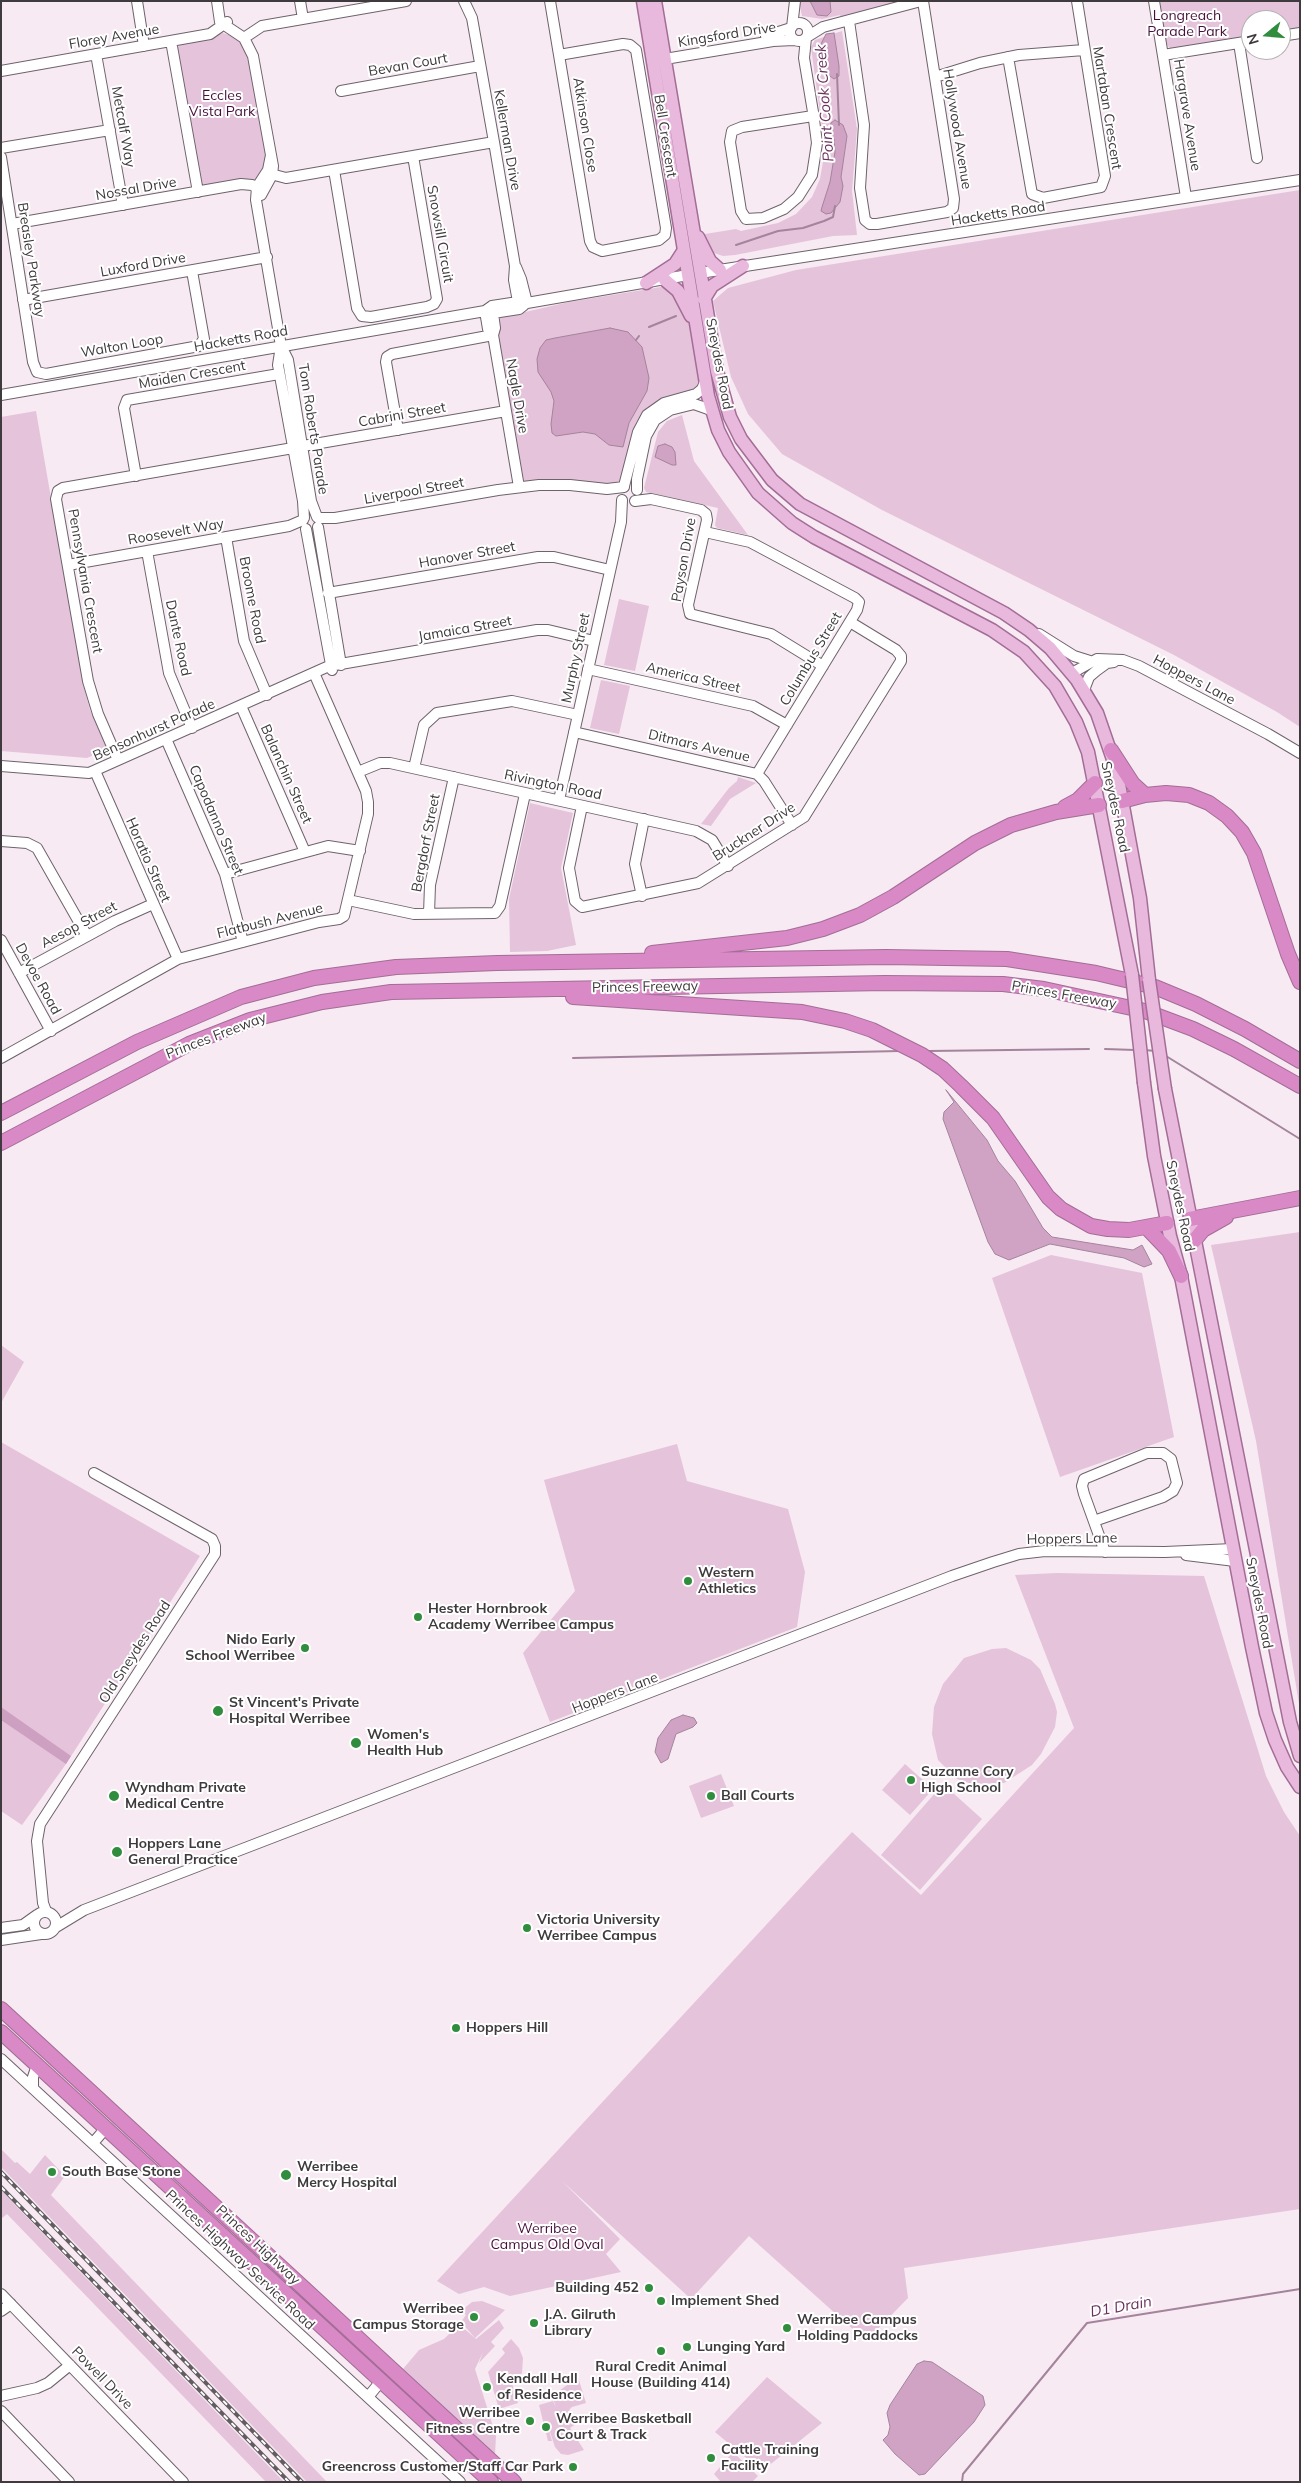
<!DOCTYPE html>
<style>
body{margin:0}
#map{position:relative;width:1301px;height:2483px;overflow:hidden;background:#f7eaf3;font-family:Mulish,sans-serif}
canvas{display:block}
.frame{position:absolute;inset:0;border:2px solid #3f3a3d;pointer-events:none}
.north{position:absolute;left:1241px;top:10px;width:50px;height:50px;box-sizing:border-box;background:#fff;border:1px solid #b2b0b1;border-radius:50%;rotate:253deg;font-size:14px;font-weight:700;line-height:20px;text-align:center;color:#3f3a3d}
.north::after{content:'';display:block;margin:auto;width:18px;height:22px;background:#318d3e;clip-path:polygon(50% 0,100% 100%,50% 72%,0 100%)}
</style>
<div id="map">
<canvas width="1301" height="2483"></canvas>
<div class="frame"></div>
<div class="north">N</div>
</div>
<script>
const ctx = document.querySelector('canvas').getContext('2d');
ctx.lineJoin = 'round';
function paint(path, color) { ctx.fillStyle = color; ctx.fill(path, 'evenodd'); }
const toPath = rows => new Path2D(rows.map(r => 'M' + r).join(''));
function trace(path, color, width, dash) { ctx.strokeStyle = color; ctx.lineWidth = width; ctx.lineCap = dash ? 'butt' : 'round'; ctx.setLineDash(dash || []); ctx.stroke(path); }
function drawText(font, color, halo, rows, align = 'center') {
  ctx.font = font + ' Mulish,sans-serif'; ctx.lineWidth = 4; ctx.setLineDash([]); ctx.textBaseline = 'middle'; ctx.strokeStyle = halo; ctx.fillStyle = color; for (const [text, x, y, turn = 0] of rows) {
    ctx.save(); ctx.translate(x, y); ctx.rotate((+turn || 0) * Math.PI / 180); ctx.textAlign = isNaN(turn) ? turn : align; if (halo) ctx.strokeText(text, 0, 0); ctx.fillText(text, 0, 0); ctx.restore();
  }
}
paint(toPath([
 [799,1,908,1,841,19,840,15,822,19,802,16],
 [1160,1,1300,1,1300,30,1281,33,1281,20,1251,20,1251,38,1171,49,1166,44],
 [842,31,857,129,852,191,857,235,833,236,735,255,723,256,714,253,708,246,704,235,705,234,736,229,741,231,778,223,796,214,812,197,820,179,825,150,811,47,815,40],
 [223,33,238,38,248,51,267,157,261,174,255,180,205,186,201,183,176,50,180,44],
 [1300,190,1300,727,1277,712,1174,655,882,510,782,454,748,414,731,377,713,301,728,288,796,270],
 [661,287,669,288,688,317,700,384,699,388,667,399,621,486,524,481,498,345,499,318,569,302],
 [36,411,83,684,90,710,107,749,87,758,1,751,1,417],
 [682,415,694,461,748,535,717,528,715,525,718,508,646,492,644,488,658,432,667,421],
 [619,599,649,606,635,671,604,665],
 [601,680,630,686,619,734,590,728],
 [738,777,756,783,730,799,711,826,701,824,729,788,737,781],
 [530,803,573,813,561,868,576,945,547,951,510,952,509,899],
 [1300,1232,1300,1710,1256,1441,1211,1245],
 [1051,1255,1142,1273,1174,1437,1060,1477,992,1278],
 [1,1345,24,1362,1,1403],
 [1,1442,200,1556,66,1764,22,1825,1,1811],
 [677,1444,687,1481,788,1509,805,1572,797,1627,550,1722,523,1653,575,1591,544,1480],
 [1057,1573,1204,1576,1266,1776,1284,1812,1300,1836,1300,2209,904,2268,908,2298,866,2341,749,2236,691,2299,562,2181,620,2239,606,2254,621,2272,510,2296,484,2287,459,2294,437,2281,852,1832,921,1895,1074,1728,1015,1575],
 [1006,1648,1031,1660,1040,1669,1055,1704,1057,1712,1055,1727,1041,1754,1032,1765,1004,1783,972,1784,957,1779,938,1760,932,1734,934,1707,943,1684,964,1658,992,1649],
 [905,1764,933,1789,910,1815,882,1790],
 [721,1774,734,1806,701,1818,689,1786],
 [943,1784,982,1819,920,1890,881,1855],
 [1,2149,15,2163,17,2162,30,2174,45,2155,65,2176,51,2195,327,2482,307,2482,1,2167],
 [1,2190,17,2207,284,2482,266,2482,7,2214,1,2219],
 [482,2301,505,2310,475,2338,461,2322,466,2315,461,2311,472,2302],
 [499,2320,504,2328,491,2342,495,2346,479,2363,483,2352,475,2369,496,2436,495,2455,403,2369,419,2350,444,2339,459,2324,476,2339],
 [511,2339,519,2348,523,2358,522,2373,519,2378,511,2380,518,2403,499,2409,488,2372,505,2353,502,2349],
 [578,2377,586,2403,572,2407,569,2410,576,2424,570,2428,584,2450,568,2455,561,2454,555,2447,547,2423,552,2441,548,2441,539,2405,553,2401,556,2407,552,2396],
 [767,2377,822,2423,762,2471,715,2432],
 [733,2452,758,2476,752,2482,721,2482,714,2474]
]), '#e5c3db');
paint(toPath([
 [1,1707,71,1756,66,1764,1,1720]
]), '#cda0c1');
const water = toPath([
 [810,1,830,1,831,12,827,16,817,15,810,1],
 [834,33,839,66,839,76,834,79,826,73,817,56,819,48,826,34,834,33],
 [835,120,843,125,847,136,841,177,843,186,840,202,831,213,826,214,821,211,822,207,830,182,835,152,834,139,829,131,831,123,835,120],
 [610,328,628,332,642,347,649,378,647,391,629,423,623,447,609,445,595,434,583,432,556,436,552,433,551,424,554,401,551,392,538,372,537,359,540,348,546,340,555,338,610,328],
 [665,444,672,447,675,452,676,465,672,465,655,457,658,446,665,444],
 [946,1090,987,1140,998,1161,1015,1181,1043,1228,1052,1237,1133,1250,1142,1245,1152,1264,1144,1267,1124,1258,1050,1244,1009,1260,995,1254,988,1242,943,1119,944,1112,954,1102,946,1090],
 [683,1715,694,1718,697,1723,693,1727,676,1734,668,1759,661,1763,655,1752,658,1738,671,1720,683,1715],
 [924,2361,932,2362,983,2396,985,2405,974,2422,925,2474,919,2475,895,2454,883,2440,888,2435,890,2427,887,2413,890,2405,917,2364,924,2361]
]);
paint(water, '#d0a3c4');
trace(water, '#a4849c', 1);
trace(toPath([
 [837,74,839,125],
 [736,245,778,231,803,228,824,221,833,217,835,206],
 [649,327,676,316],
 [636,340,639,336],
 [1105,1049,1135,1050],
 [1145,1050,1155,1051],
 [929,1051,1089,1049],
 [1166,1056,1300,1139],
 [573,1058,900,1051],
 [962,2482,963,2474,1087,2323,1300,2289]
]), '#a4849c', 2);
const minor = toPath([
 [137,1,144,46],
 [217,1,220,22,244,38,253,56,273,166,272,175,261,195],
 [300,1,303,19],
 [464,1,472,18,494,142,515,266,514,280,519,307],
 [550,1,590,241,593,247,602,251,659,240,665,235,666,228,636,50,630,45,623,44,559,55],
 [1154,1,1186,197],
 [849,21,864,125,860,188,865,220,870,224,877,224,947,212,953,208,954,199,923,1],
 '790 32a9 9 0 1 1 18 0a9 9 0 1 1-18 0Z',
 [792,27,795,1],
 [766,36,791,28],
 [1281,36,1300,33],
 [807,37,823,27,921,1],
 [244,38,262,26,406,1],
 [806,38,804,58,813,112,817,143,812,175,798,197,784,209,763,218,746,219,741,211,730,142,732,131,742,127,813,116],
 [171,41,198,192],
 [1239,43,1257,158],
 [96,54,123,205],
 [1163,55,1251,41],
 [1008,57,1032,194,1043,198,1101,187,1105,176,1077,1],
 [665,59,773,41,794,40],
 [1,71,210,34,227,22],
 [935,77,980,63,1019,55,1084,50],
 [341,91,480,66],
 [1,148,110,130],
 [271,155,268,170,257,187,256,200,281,346,288,360,311,501,317,517],
 [1,157,33,362,37,372,46,374,199,346,204,339,192,271],
 [334,170,357,308,362,316,371,317,427,307,434,304,437,299,413,156],
 [267,173,286,178,494,142],
 [12,224,241,184,252,185,263,191],
 [516,267,521,279,527,303],
 [700,273,1300,180],
 [23,300,267,257],
 [492,306,495,328,493,335,519,487],
 [485,311,488,329,493,335],
 [488,312,493,313,519,309,524,305],
 [281,346,278,365,303,501,304,518],
 [1,395,485,311,492,306,518,302,527,303,688,275],
 [398,430,386,362,387,357,392,354,493,335],
 [303,446,506,411],
 [136,476,124,408,127,400,279,374],
 [624,486,638,432,647,415,664,403,696,394,702,389,705,382],
 [637,490,637,479,646,436,655,420,670,410,694,404,711,410],
 [635,501,651,499,701,510,706,514,707,520,688,605,690,614,771,634,823,666],
 [318,518,335,518,498,490,539,485,570,485,607,489,624,487],
 [318,527,341,665],
 [306,529,332,670],
 [705,532,750,542,855,598,859,602,857,610,757,774],
 [226,537,244,641,267,695],
 [147,551,169,673,192,728],
 [68,565,289,526,303,520],
 [328,593,538,557,554,557,610,570],
 [1039,634,1074,656,1090,661],
 [588,669,753,706,787,725],
 [1072,673,1097,659,1123,660,1139,666,1268,734,1300,753],
 [1084,690,1089,677,1096,671,1107,663,1114,662],
 [241,706,305,852],
 [574,732,757,774,764,781,792,825],
 [166,739,225,874,243,942],
 [118,760,98,714,88,681,56,499,58,491,63,488,293,448],
 [1,766,89,773,329,666,537,630,548,630,594,641],
 [414,768,424,725,437,713,512,701,578,715],
 [95,771,178,959],
 [358,772,380,763,390,763,696,831,712,840,728,866],
 [559,800,621,522,622,500],
 [582,806,569,868,575,901,582,907,698,883,804,817,901,661,901,656,896,650,850,622],
 [1,841,27,843,37,848,87,936],
 [225,874,328,846,360,851],
 [642,896,635,864,644,819],
 [348,900,414,914,495,913,500,906,525,794],
 [429,914,430,885,454,777],
 [1,940,51,1031],
 [19,973,115,921,153,904],
 [1,1058,178,959,319,922,339,919,344,916,368,814,368,802,366,791,314,673],
 [1094,1521,1163,1497,1173,1491,1177,1483,1171,1459,1163,1453,1147,1453,1084,1479,1082,1486,1084,1494,1105,1552],
 [1186,1555,1235,1561],
 [46,1911,43,1903,37,1841,40,1824,215,1554,215,1546,212,1539,94,1473],
 '34 1923a11 11 0 1 1 22 0a11 11 0 1 1-22 0Z',
 [56,1927,84,1910,952,1576,993,1562,1019,1554,1045,1551,1165,1552,1233,1549],
 [1,1928,23,1925,37,1915],
 [1,1940,41,1934],
 [1,2059,460,2482],
 [33,2088,33,2077,37,2065],
 [93,2143,106,2128],
 [1,2294,183,2482],
 [1,2311,11,2304],
 [1,2396,37,2388,48,2383,70,2365],
 [368,2397,381,2381],
 [1,2411,69,2482]
]);
const major = toPath([
 [643,1,708,396,718,430,729,452,758,493,792,523,814,537,992,630,1024,652,1055,686,1076,722,1088,752,1132,975],
 [655,1,717,371,730,417,741,439,772,480,800,504,1004,613,1029,630,1050,648,1077,680,1097,713,1116,768,1140,898,1149,980],
 [698,237,710,261,720,270],
 [665,280,678,291,691,316],
 [646,283,675,264,684,250],
 [704,299,712,286,743,266],
 [1144,1083,1154,1156,1170,1236,1181,1276,1252,1647,1266,1713,1275,1740,1287,1767,1300,1787],
 [1165,1089,1290,1722,1300,1756]
]);
const highway = toPath([
 [1111,750,1133,784,1145,795],
 [1122,801,1145,795,1166,793,1189,795,1209,803,1227,816,1242,832,1254,853,1288,954,1300,982],
 [1065,807,1078,800,1095,783],
 [652,953,787,938,823,929,860,915,893,897,975,843,1011,825,1056,812,1099,805],
 [573,997,802,1012,845,1021,872,1030,922,1055,943,1069,961,1086,993,1118,1048,1197,1061,1209,1091,1226,1108,1229,1129,1230,1167,1223],
 [1,1113,137,1042,241,997,314,978,396,967,497,963,886,957,1007,959,1096,973,1155,987,1196,1004,1245,1029,1300,1061],
 [1,1143,189,1044,250,1020,322,1002,391,992,885,983,1003,984,1044,989,1145,1011,1193,1029,1234,1049,1300,1086],
 [1190,1219,1300,1198],
 [1147,1228,1169,1251,1181,1276],
 [1194,1241,1203,1230,1226,1217],
 [1,2009,514,2482],
 [1,2032,491,2482]
]);
trace(minor, '#6e636b', 12);
trace(major, '#a36d96', 15);
trace(highway, '#a36d96', 16);
trace(minor, '#fff', 10);
trace(major, '#e8b8dd', 12);
trace(highway, '#d989c6', 14);
const rail = toPath([
 [1,2172,302,2482],
 [1,2187,289,2482]
]);
trace(rail, '#635c60', 4);
trace(rail, '#fff', 2, [5.5]);
const majorBridge = toPath([
 [1132,975,1144,1083],
 [1149,980,1165,1089]
]);
trace(majorBridge, '#a36d96', 15, []);
trace(majorBridge, '#e8b8dd', 12);
for (const [x, y, r, color] of [
 [688,1581,5,"#318d3e"],
 [418,1617,5,"#318d3e"],
 [305,1648,5,"#318d3e"],
 [218,1711,6,"#318d3e"],
 [356,1743,6,"#318d3e"],
 [911,1780,5,"#318d3e"],
 [114,1796,6,"#318d3e"],
 [711,1796,5,"#318d3e"],
 [117,1852,6,"#318d3e"],
 [527,1928,5,"#318d3e"],
 [456,2028,5,"#318d3e"],
 [52,2172,5,"#318d3e"],
 [286,2175,6,"#318d3e"],
 [649,2288,5,"#318d3e"],
 [661,2301,5,"#318d3e"],
 [474,2317,5,"#318d3e"],
 [534,2323,5,"#318d3e"],
 [787,2328,5,"#318d3e"],
 [687,2347,5,"#318d3e"],
 [661,2351,5,"#318d3e"],
 [487,2387,5,"#318d3e"],
 [530,2421,5,"#318d3e"],
 [546,2427,5,"#318d3e"],
 [711,2458,5,"#318d3e"],
 [573,2467,5,"#318d3e"]
]) { const dot = new Path2D(); dot.arc(x, y, r, 0, 2 * Math.PI); ctx.fillStyle = color; ctx.fill(dot); trace(dot, '#fff', 2); }
drawText('14px', '#46103c', '#fff', [
 ["Longreach",1187,16],
 ["Parade Park",1187,32],
 ["Eccles",222,96],
 ["Vista Park",222,112],
 ["Werribee",547,2229],
 ["Campus Old Oval",547,2245]
]);
drawText('14px', '#3f3a3d', '#fff', [
 ["Kingsford Drive",727,35,-9],
 ["Florey Avenue",114,37,-10],
 ["Bevan Court",408,65,-10],
 ["Martaban Crescent",1107,108,81],
 ["Hargrave Avenue",1187,115,81],
 ["Atkinson Close",585,125,81],
 ["Metcalf Way",123,127,80],
 ["Hollywood Avenue",957,129,81],
 ["Bell Crescent",665,136,81],
 ["Kellerman Drive",507,140,80],
 ["Nossal Drive",136,189,-10],
 ["Hacketts Road",998,214,-9],
 ["Snowsill Circuit",440,234,80],
 ["Breasley Parkway",31,260,81],
 ["Luxford Drive",143,265,-10],
 ["Hacketts Road",241,339,-10],
 ["Walton Loop",122,346,-10],
 ["Sneydes Road",719,364,79],
 ["Maiden Crescent",192,375,-10],
 ["Nagle Drive",517,396,80],
 ["Cabrini Street",402,415,-10],
 ["Tom Roberts Parade",313,429,81],
 ["Liverpool Street",414,491,-10],
 ["Roosevelt Way",176,532,-10],
 ["Hanover Street",467,555,-10],
 ["Payson Drive",684,560,-80],
 ["Pennsylvania Crescent",85,581,80],
 ["Broome Road",252,600,79],
 ["Jamaica Street",465,629,-10],
 ["Dante Road",178,638,78],
 ["Murphy Street",576,658,-78],
 ["Columbus Street",811,659,-59],
 ["America Street",693,678,13],
 ["Hoppers Lane",1194,680,28],
 ["Bensonhurst Parade",154,730,-24],
 ["Ditmars Avenue",699,746,13],
 ["Balanchin Street",286,774,66],
 ["Rivington Road",553,785,12],
 ["Sneydes Road",1115,807,78],
 ["Capodanno Street",216,820,67],
 ["Bruckner Drive",754,832,-33],
 ["Bergdorf Street",426,843,-79],
 ["Horatio Street",148,860,66],
 ["Flatbush Avenue",270,921,-14],
 ["Aesop Street",79,925,-28],
 ["Devoe Road",38,979,61],
 ["Princes Freeway",645,987,-1],
 ["Princes Freeway",1064,995,10],
 ["Princes Freeway",216,1036,-21],
 ["Sneydes Road",1180,1206,78],
 ["Hoppers Lane",1072,1539,-1],
 ["Sneydes Road",1259,1603,79],
 ["Old Sneydes Road",135,1652,-57],
 ["Hoppers Lane",615,1693,-21],
 ["Princes Highway",258,2245,43],
 ["Princes Highway Service Road",240,2260,43],
 ["Powell Drive",102,2378,46]
]);
drawText('bold 14px', '#3f3a3d', '#fff', [
 ["Western",698,1573],
 ["Athletics",698,1589],
 ["Hester Hornbrook",428,1609],
 ["Academy Werribee Campus",428,1625],
 ["Nido Early",295,1640,"right"],
 ["School Werribee",295,1656,"right"],
 ["St Vincent's Private",229,1703],
 ["Hospital Werribee",229,1719],
 ["Women's",367,1735],
 ["Health Hub",367,1751],
 ["Suzanne Cory",921,1772],
 ["High School",921,1788],
 ["Wyndham Private",125,1788],
 ["Medical Centre",125,1804],
 ["Ball Courts",721,1796],
 ["Hoppers Lane",128,1844],
 ["General Practice",128,1860],
 ["Victoria University",537,1920],
 ["Werribee Campus",537,1936],
 ["Hoppers Hill",466,2028],
 ["Werribee",297,2167],
 ["Mercy Hospital",297,2183],
 ["South Base Stone",62,2172],
 ["Building 452",639,2288,"right"],
 ["Implement Shed",671,2301],
 ["Werribee",464,2309,"right"],
 ["Campus Storage",464,2325,"right"],
 ["J.A. Gilruth",544,2315],
 ["Library",544,2331],
 ["Werribee Campus",797,2320],
 ["Holding Paddocks",797,2336],
 ["Lunging Yard",697,2347],
 ["Rural Credit Animal",661,2367,"center"],
 ["House (Building 414)",661,2383,"center"],
 ["Kendall Hall",497,2379],
 ["of Residence",497,2395],
 ["Werribee",520,2413,"right"],
 ["Fitness Centre",520,2429,"right"],
 ["Werribee Basketball",556,2419],
 ["Court & Track",556,2435],
 ["Cattle Training",721,2450],
 ["Facility",721,2466],
 ["Greencross Customer/Staff Car Park",563,2467,"right"]
], 'left');
drawText('italic 15px', '#69315d', '#fff', [
 ["Point Cook Creek",825,103,-94],
 ["D1 Drain",1121,2307,-10]
]);
</script>
